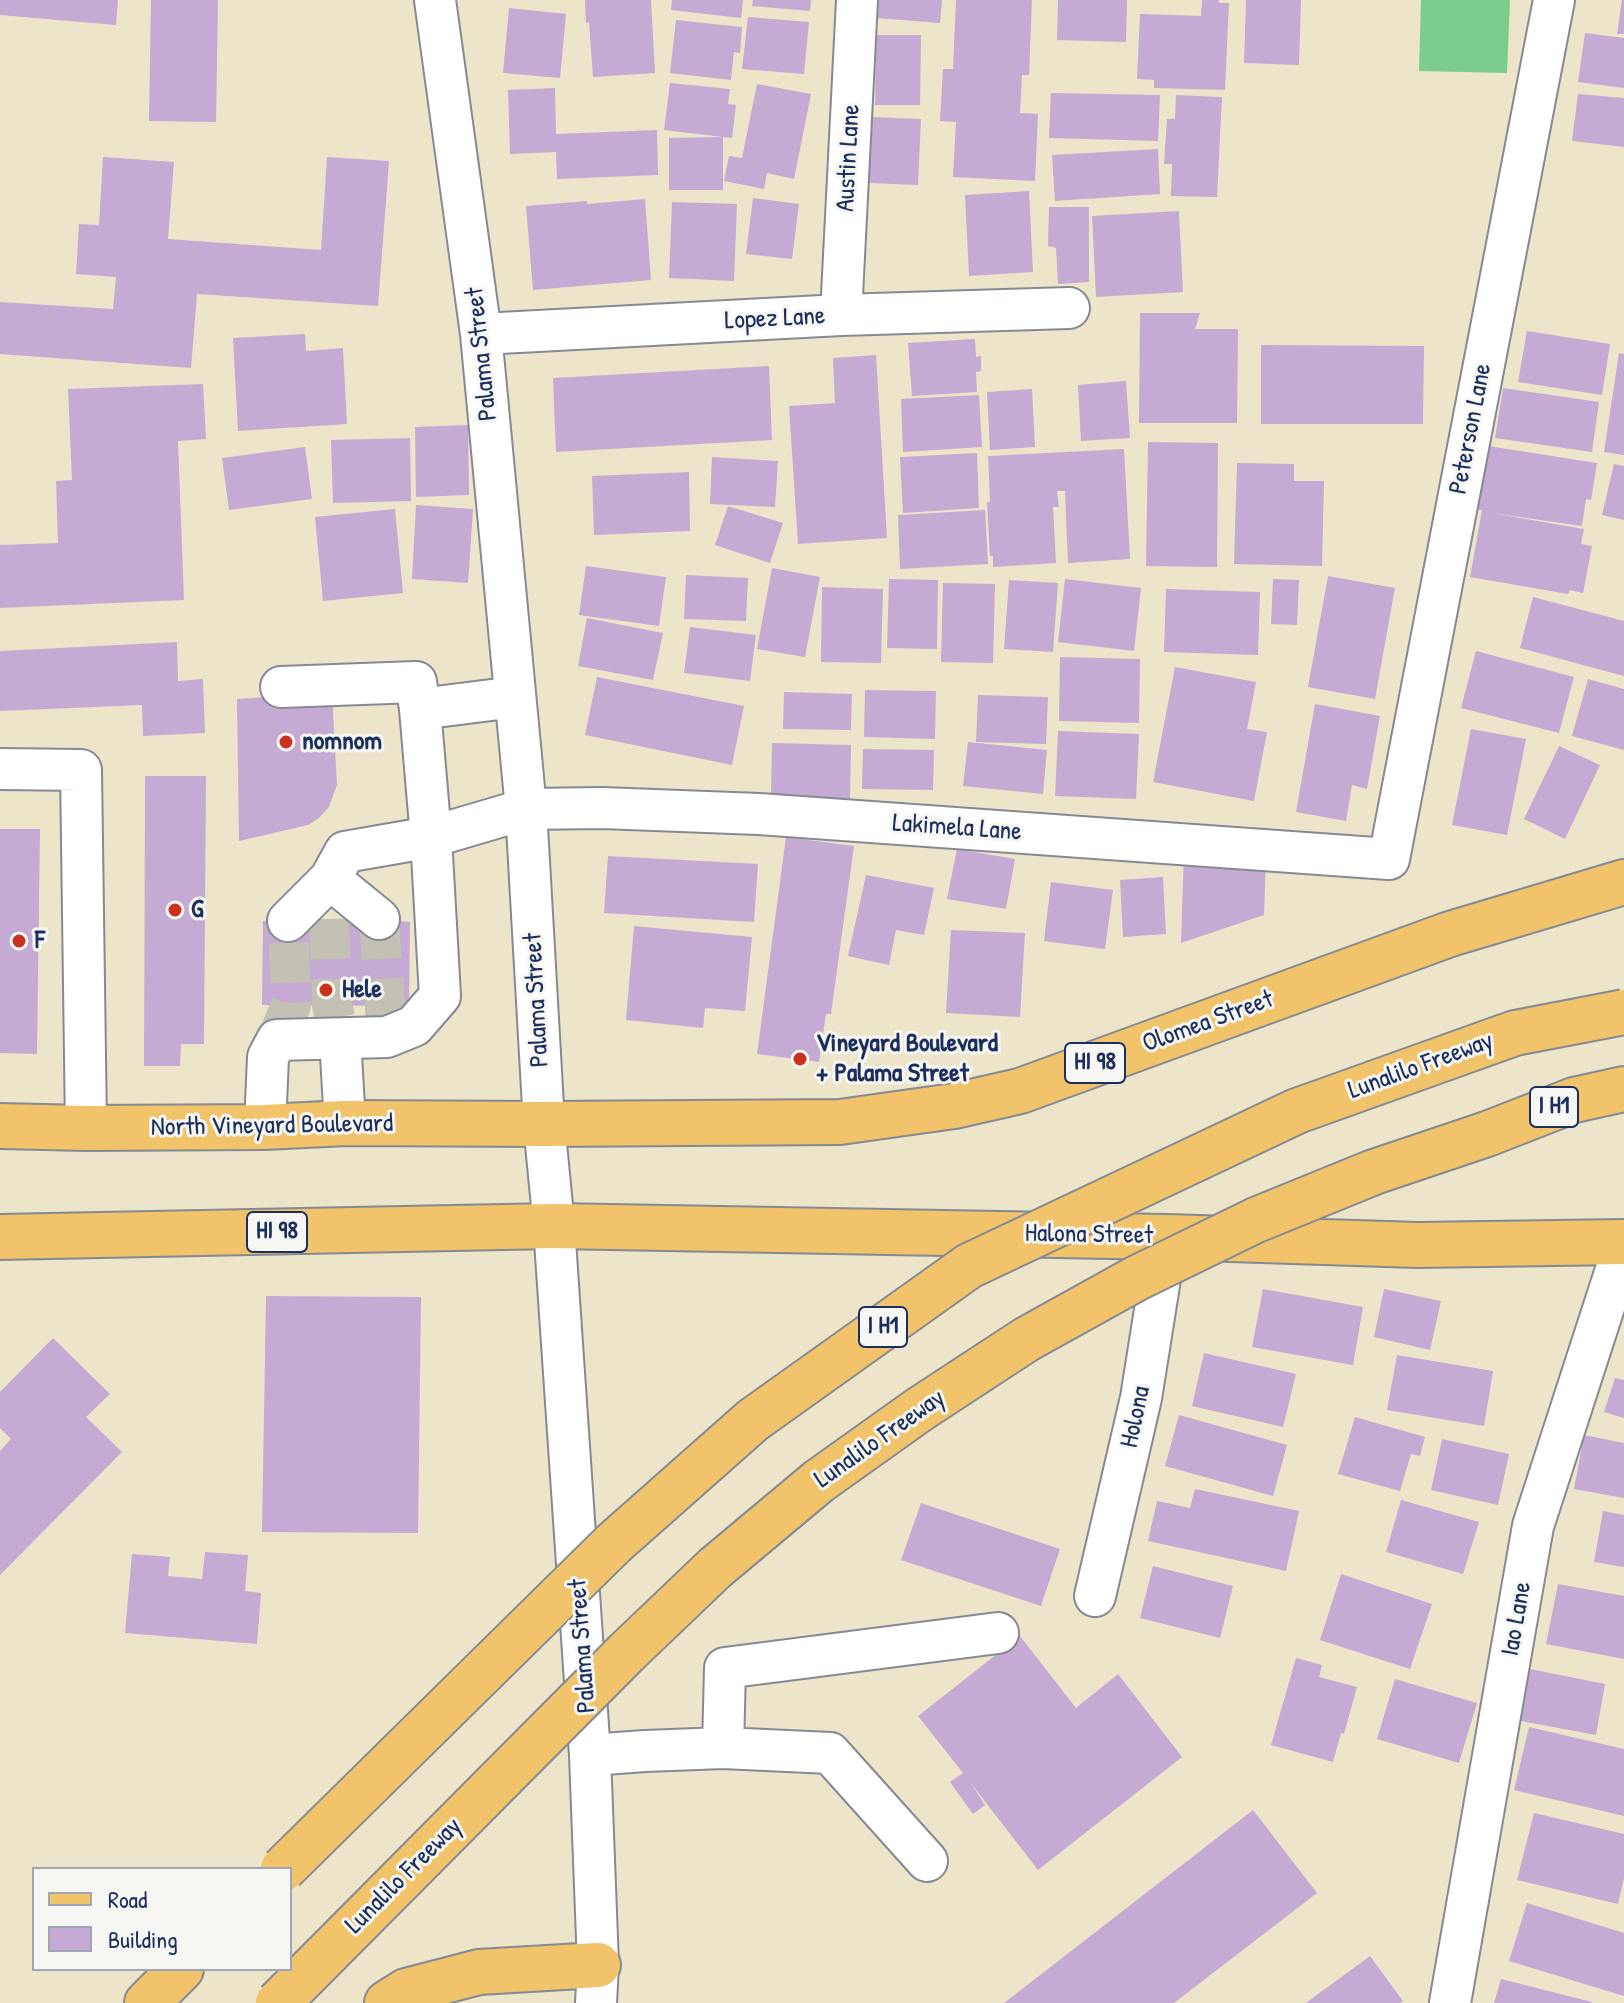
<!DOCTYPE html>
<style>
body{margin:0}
#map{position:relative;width:1624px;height:2003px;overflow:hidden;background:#ede5c9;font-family:"Patrick Hand",sans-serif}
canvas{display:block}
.legend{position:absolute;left:32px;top:1867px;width:260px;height:104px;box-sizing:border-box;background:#f6f6f2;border:2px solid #9ea6b7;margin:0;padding:10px 14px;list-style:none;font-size:24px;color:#1b2f5e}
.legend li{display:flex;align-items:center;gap:16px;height:40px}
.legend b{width:40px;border:2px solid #9ea6b7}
</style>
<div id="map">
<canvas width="1624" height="2003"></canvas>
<ul class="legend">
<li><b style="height:10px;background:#f1c36a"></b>Road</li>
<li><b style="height:22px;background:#c5aad4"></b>Building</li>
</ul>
</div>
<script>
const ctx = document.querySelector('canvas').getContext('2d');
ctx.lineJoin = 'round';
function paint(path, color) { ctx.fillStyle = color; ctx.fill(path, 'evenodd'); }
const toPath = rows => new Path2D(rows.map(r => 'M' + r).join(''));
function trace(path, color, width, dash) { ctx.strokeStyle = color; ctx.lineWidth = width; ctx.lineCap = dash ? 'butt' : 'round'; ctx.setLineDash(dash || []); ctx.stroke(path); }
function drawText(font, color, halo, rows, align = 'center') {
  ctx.font = font + ' "Patrick Hand",sans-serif'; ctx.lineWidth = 6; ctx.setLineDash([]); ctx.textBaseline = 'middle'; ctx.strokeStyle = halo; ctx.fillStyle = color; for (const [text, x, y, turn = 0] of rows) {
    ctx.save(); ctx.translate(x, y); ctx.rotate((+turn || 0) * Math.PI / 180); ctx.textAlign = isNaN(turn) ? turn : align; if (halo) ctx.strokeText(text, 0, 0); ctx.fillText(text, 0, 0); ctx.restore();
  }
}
paint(toPath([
 [1421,0,1510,0,1507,73,1419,71]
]), '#7ccc8c');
paint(toPath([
 [0,0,118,0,116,25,0,15],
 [151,0,218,0,216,122,149,121],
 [585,0,651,0,655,73,593,77,589,22,586,23],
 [672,0,743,0,741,18,671,10],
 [753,0,811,0,810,11,752,6],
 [878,0,942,0,940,23,876,18],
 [956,0,1032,0,1029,75,1022,75,1020,113,1038,114,1035,181,953,177,956,122,940,121,943,69,953,69],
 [1058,0,1127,0,1126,42,1057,40],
 [1202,0,1219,0,1219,3,1229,3,1225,90,1154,88,1154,80,1137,79,1140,14,1201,16],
 [1246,0,1301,0,1299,65,1244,63],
 [1622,0,1624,0,1624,34,1617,34],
 [509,8,566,14,560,78,503,73],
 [748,17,809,22,804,74,742,69],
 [676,20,742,27,740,53,734,52,731,80,670,73],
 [1585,33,1624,38,1624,88,1578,82],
 [876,35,921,35,920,105,875,105],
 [670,83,730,89,728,104,736,105,732,138,723,137,723,190,669,190,669,138,723,137,664,130],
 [757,84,811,94,794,179,767,173,764,189,724,181,729,156,742,158],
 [555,88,556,134,657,130,658,175,557,179,556,152,510,154,508,90],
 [1051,93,1160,95,1158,141,1049,138],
 [1578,94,1624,98,1624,147,1572,141],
 [1176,95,1222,97,1217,197,1171,196,1172,164,1164,164,1167,119,1175,119],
 [871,117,921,119,918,185,868,183],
 [1158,149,1160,194,1055,201,1052,155],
 [103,157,174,162,168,239,321,250,327,157,389,161,378,306,197,294,191,368,0,354,0,302,113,309,116,277,76,274,79,224,99,225],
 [1029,191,1033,272,969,276,965,195],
 [753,198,799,204,792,259,746,254],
 [645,199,651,280,533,290,526,206,587,201,587,204],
 [672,202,737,204,734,281,669,278],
 [1049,207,1089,207,1089,282,1058,284,1056,248,1048,246],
 [1179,211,1183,292,1096,297,1092,216],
 [1140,313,1200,313,1195,329,1238,329,1237,423,1139,423],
 [1527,331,1610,344,1602,395,1518,382],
 [305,334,306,351,343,348,347,424,238,431,233,338],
 [975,339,976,357,981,356,981,371,976,372,977,392,912,396,908,343],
 [1261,345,1424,346,1423,424,1261,424],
 [1619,353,1624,354,1624,455,1604,452],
 [876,355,887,538,798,544,789,406,835,403,833,358],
 [769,366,772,440,556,452,553,378],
 [1126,381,1130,438,1081,441,1078,385],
 [203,384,206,439,178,441,184,600,0,608,0,545,58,543,56,481,72,480,68,389],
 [1503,388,1599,402,1592,452,1495,438],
 [1032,389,1035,447,990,450,987,392],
 [979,395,982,447,903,452,901,399],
 [468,425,469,495,416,497,415,427],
 [410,438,411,501,333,503,331,440],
 [1148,442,1218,443,1217,567,1146,566],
 [1488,446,1597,463,1591,500,1586,499,1582,526,1491,513,1584,529,1581,544,1592,546,1583,593,1570,590,1568,594,1470,577,1482,510,1477,510],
 [305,447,312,499,229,510,222,458],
 [1124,449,1130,559,1068,563,1065,491,1057,491,1059,507,1053,507,1056,563,993,567,993,556,990,556,987,502,990,502,988,456],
 [977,453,979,508,903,513,900,457],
 [712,457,778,461,775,507,710,504],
 [1237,463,1294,464,1294,481,1324,481,1322,566,1234,564],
 [1614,464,1624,466,1624,520,1602,515],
 [689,472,690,531,594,535,592,476],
 [416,505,473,509,468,583,412,579],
 [728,506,783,523,770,563,715,545],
 [395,509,403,593,323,601,315,517],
 [985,510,988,564,900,569,898,515],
 [586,566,666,577,659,626,579,615],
 [772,568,820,577,805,657,757,649],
 [686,575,748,578,746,621,684,619],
 [1328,576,1395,588,1375,699,1308,687],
 [889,579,938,580,937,649,887,648],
 [1065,579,1141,588,1134,651,1058,642],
 [1273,579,1299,580,1297,625,1271,624],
 [1009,580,1058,583,1053,652,1004,649],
 [943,583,995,584,993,663,941,662],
 [822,587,883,589,881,663,821,662],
 [1166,589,1260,592,1258,655,1164,652],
 [1533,597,1624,621,1624,676,1520,648],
 [587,618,663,633,653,680,578,666],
 [690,627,756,635,750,681,684,673],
 [177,642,178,681,203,679,205,733,143,736,142,705,0,711,0,651],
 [1476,651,1574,677,1559,733,1461,708],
 [1060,657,1140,659,1139,723,1059,721],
 [1175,667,1256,682,1247,729,1267,732,1254,801,1153,782],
 [597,677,744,706,732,765,585,735],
 [1588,679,1624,689,1624,750,1572,736],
 [865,690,936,691,935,739,864,737],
 [784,692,852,694,851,730,783,729],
 [332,693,337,785,329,807,319,818,308,825,239,841,237,699],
 [978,695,1048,697,1046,744,976,742],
 [1315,704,1380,716,1367,789,1352,785,1346,821,1296,812],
 [1471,729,1526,739,1507,835,1452,825],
 [1058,731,1139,734,1136,799,1055,796],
 [968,742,1047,750,1043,794,963,786],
 [772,743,851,745,850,801,771,799],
 [1559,746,1600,765,1565,839,1524,819],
 [863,749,934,750,933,790,862,789],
 [145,776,206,776,204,1044,181,1044,180,1066,144,1066],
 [0,829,40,829,37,1054,0,1053],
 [786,837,854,846,831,1014,826,1014,819,1062,757,1054],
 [957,849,1015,859,1006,909,947,899],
 [1184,853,1266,856,1264,915,1181,943],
 [608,856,758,864,754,922,604,913],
 [866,875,934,888,924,935,896,930,889,965,848,956],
 [1163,877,1166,934,1123,937,1120,880],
 [1051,882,1113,890,1105,949,1044,941],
 [329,919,379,919,410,922,409,1006,262,1005,263,921],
 [634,926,752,937,745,1011,705,1008,703,1028,626,1020],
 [951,930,1025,933,1020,1017,946,1013],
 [1263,1289,1363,1307,1353,1365,1252,1347],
 [1384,1289,1441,1301,1430,1350,1374,1337],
 [266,1296,421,1297,418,1533,262,1532],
 [53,1338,110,1394,86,1417,122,1452,0,1575,0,1451,11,1439,0,1428,0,1392],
 [1204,1353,1296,1374,1283,1427,1192,1406],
 [1397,1355,1493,1371,1484,1426,1387,1410],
 [1615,1378,1624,1380,1624,1418,1604,1412],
 [1179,1415,1287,1445,1273,1496,1165,1466],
 [1355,1417,1425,1437,1420,1456,1411,1454,1400,1491,1338,1474],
 [1584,1435,1624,1443,1624,1498,1574,1489],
 [1442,1439,1509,1454,1498,1505,1431,1490],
 [1195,1489,1299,1511,1286,1571,1148,1541,1157,1501,1190,1508],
 [1401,1500,1479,1522,1463,1574,1386,1552],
 [921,1503,1060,1549,1041,1606,901,1560],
 [1603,1511,1624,1515,1624,1567,1594,1562],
 [205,1552,248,1555,245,1591,261,1593,257,1644,125,1633,132,1554,170,1557,168,1576,202,1579],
 [1153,1566,1233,1586,1220,1638,1140,1618],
 [1341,1574,1432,1604,1410,1669,1320,1640],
 [1558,1584,1624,1596,1624,1659,1546,1644],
 [1020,1636,1076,1708,1118,1674,1182,1757,1038,1870,970,1782,985,1805,973,1814,950,1782,963,1773,918,1716],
 [1296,1658,1322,1665,1319,1677,1357,1687,1344,1734,1341,1733,1333,1762,1271,1745],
 [1520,1667,1605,1684,1596,1735,1510,1719],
 [1395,1679,1477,1703,1459,1763,1377,1739],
 [1529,1727,1624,1749,1624,1816,1514,1790],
 [1253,1810,1317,1893,1174,2003,1004,2003],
 [1534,1813,1624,1834,1624,1878,1618,1904,1517,1880],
 [1527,1903,1624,1933,1624,1996,1509,1961],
 [1370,1956,1403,2001,1400,2003,1306,2003],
 [1501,1979,1592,2002,1592,2003,1494,2003]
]), '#c5aad4');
trace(toPath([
 [329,919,332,1005,340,1039],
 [379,919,387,1037],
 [277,1040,291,1005,288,921]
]), '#c3c1b4', 40, [40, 20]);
const minor = toPath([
 [435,0,481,334,526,809,544,1124,554,1226,590,1755,598,1965,596,2003],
 [841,315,857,0],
 [481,334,841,315,1069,308],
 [281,687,416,682,420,709],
 [0,769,81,770,86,1128],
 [379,919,330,879,345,852,431,837,526,809,602,808,759,814,1389,859,1554,0],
 [288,921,330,879],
 [340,1039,345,1123],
 [265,1127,268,1057,277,1040,387,1037,414,1026,440,996,431,837,420,709,515,697],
 [1095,1596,1141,1398,1166,1241],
 [723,1748,830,1753,927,1861],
 [590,1755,645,1751,723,1748,725,1668,998,1633],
 [1450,2003,1533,1526,1624,1245]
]);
const major = toPath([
 [0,1126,86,1128,265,1127,345,1123,544,1124,840,1122,954,1106,1020,1091,1450,934,1624,882],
 [0,1237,554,1226,1167,1237,1418,1245,1624,1242]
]);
const highway = toPath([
 [1487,1134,1574,1100,1624,1089],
 [147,2003,181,1969],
 [387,2003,406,1991,479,1972,598,1965]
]);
trace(minor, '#848a94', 44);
trace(major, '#848a94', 48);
trace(highway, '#848a94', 48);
trace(minor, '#fff', 40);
trace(major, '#f1c36a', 44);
trace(highway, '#f1c36a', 44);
const highwayBridge = toPath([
 [283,1869,614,1543,753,1420,969,1266,1297,1111,1515,1033,1624,1012],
 [278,2003,627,1652,715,1568,819,1481,920,1409,1027,1339,1137,1278,1256,1220,1374,1172,1487,1134]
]);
trace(highwayBridge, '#848a94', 48, []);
trace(highwayBridge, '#f1c36a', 44);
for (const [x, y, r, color] of [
 [286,742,8,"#c8321e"],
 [175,910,8,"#c8321e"],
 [19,941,8,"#c8321e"],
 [326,990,8,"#c8321e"],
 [800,1059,8,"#c8321e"]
]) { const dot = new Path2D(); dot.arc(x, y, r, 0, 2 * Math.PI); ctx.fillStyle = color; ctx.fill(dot); trace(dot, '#f6f6f2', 3); }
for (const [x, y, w] of [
 [1095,1063,60],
 [1554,1107,48],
 [277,1232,60],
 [883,1327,48]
]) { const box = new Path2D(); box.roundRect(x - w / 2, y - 20, w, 40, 6); ctx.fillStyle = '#f6f6f2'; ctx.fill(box); trace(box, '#1b2f5e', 2); }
drawText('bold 24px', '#1b2f5e', null, [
 ["HI 98",1095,1063],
 ["I H1",1554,1107],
 ["HI 98",277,1232],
 ["I H1",883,1327]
]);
drawText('26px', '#1b2f5e', '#f6f6f2', [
 ["Austin Lane",849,158,-87],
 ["Lopez Lane",775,319,-3],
 ["Palama Street",482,354,-96],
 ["Peterson Lane",1471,429,-79],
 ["Lakimela Lane",957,828,4],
 ["Palama Street",537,1000,-93],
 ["Olomea Street",1208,1022,-20],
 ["Lunalilo Freeway",1421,1066,-20],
 ["North Vineyard Boulevard",272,1126,-1],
 ["Halona Street",1089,1235,1],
 ["Holona",1136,1417,-78],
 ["Lunalilo Freeway",880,1439,-35],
 ["Iao Lane",1517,1619,-80],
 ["Palama Street",583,1646,-94],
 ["Lunalilo Freeway",404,1876,-45]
]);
drawText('bold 26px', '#1b2f5e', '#f6f6f2', [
 ["nomnom",302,742],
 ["G",191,910],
 ["F",35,941],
 ["Hele",342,990],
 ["Vineyard Boulevard",816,1044],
 ["+ Palama Street",816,1074]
], 'left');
</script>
